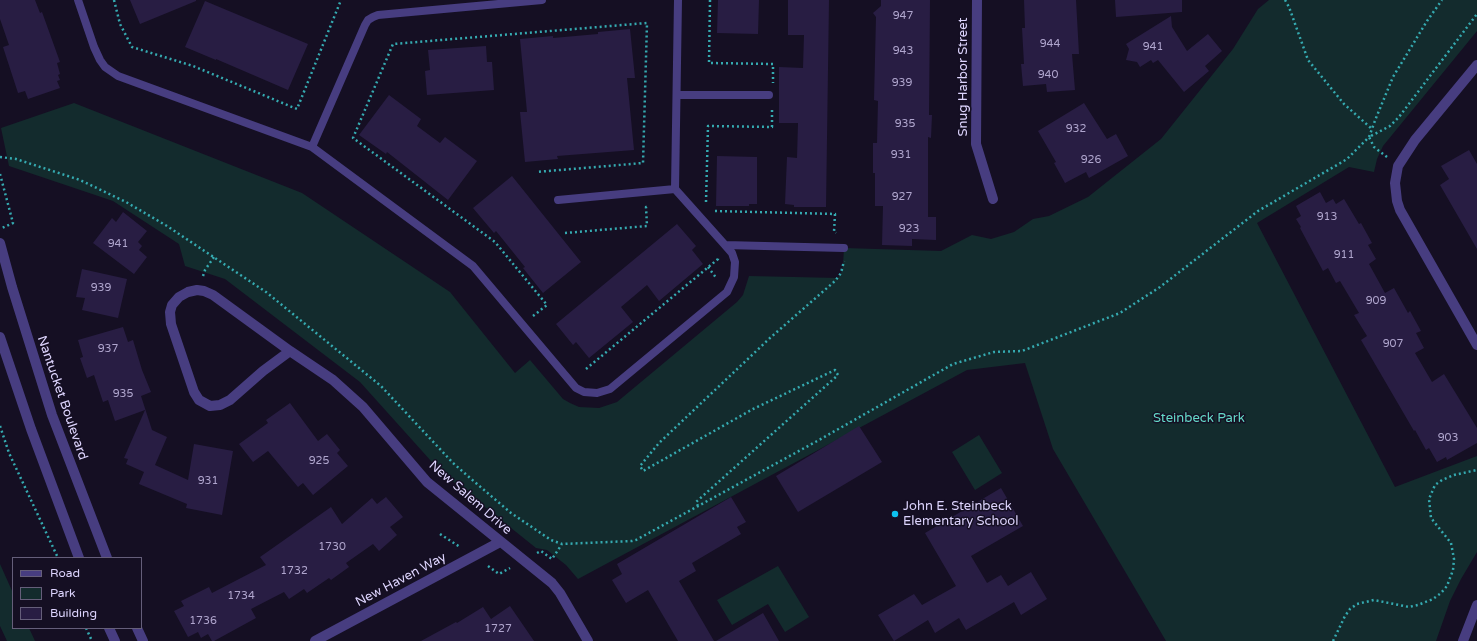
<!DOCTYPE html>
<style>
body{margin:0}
#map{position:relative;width:1477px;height:641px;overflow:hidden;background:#150f23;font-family:"Varela Round",sans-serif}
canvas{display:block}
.legend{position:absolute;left:12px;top:557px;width:130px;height:72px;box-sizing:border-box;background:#150f23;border:1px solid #655e7a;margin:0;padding:5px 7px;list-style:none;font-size:12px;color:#ddd4fd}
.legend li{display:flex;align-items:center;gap:8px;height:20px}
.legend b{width:20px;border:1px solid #655e7a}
</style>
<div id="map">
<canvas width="1477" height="641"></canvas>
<ul class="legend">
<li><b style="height:5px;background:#473d80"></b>Road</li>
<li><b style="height:11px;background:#132b2d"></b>Park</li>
<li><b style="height:11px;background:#281d43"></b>Building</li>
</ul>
</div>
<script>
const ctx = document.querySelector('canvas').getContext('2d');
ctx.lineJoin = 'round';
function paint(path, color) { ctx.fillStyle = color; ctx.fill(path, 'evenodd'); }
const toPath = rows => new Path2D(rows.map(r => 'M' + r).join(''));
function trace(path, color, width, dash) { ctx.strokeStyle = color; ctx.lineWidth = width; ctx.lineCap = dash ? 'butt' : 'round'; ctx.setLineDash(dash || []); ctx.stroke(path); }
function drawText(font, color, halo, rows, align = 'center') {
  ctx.font = font + ' "Varela Round",sans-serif'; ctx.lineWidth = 3; ctx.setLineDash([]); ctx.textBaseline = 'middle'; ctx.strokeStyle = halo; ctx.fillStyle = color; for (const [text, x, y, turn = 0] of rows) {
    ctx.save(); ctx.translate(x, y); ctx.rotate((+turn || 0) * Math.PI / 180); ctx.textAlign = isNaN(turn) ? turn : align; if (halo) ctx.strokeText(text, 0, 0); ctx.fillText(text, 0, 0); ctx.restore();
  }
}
paint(toPath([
 [1269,0,1477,0,1477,31,1383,146,1377,159,1374,172,1349,167,1257,223,1395,487,1477,456,1477,552,1461,579,1450,601,1436,641,1166,641,1053,449,1025,363,967,370,578,579,566,565,547,550,536,548,440,471,360,382,225,279,185,266,179,244,113,201,9,166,1,128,74,103,302,193,450,292,515,373,530,360,563,399,570,403,579,407,599,408,617,402,737,302,743,295,749,276,838,278,841,273,843,265,844,248,941,251,972,235,991,239,1014,232,1033,219,1049,216,1088,197,1161,139,1233,49,1258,9],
 [979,435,1002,473,975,490,952,452],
 [0,564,13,593,13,628,29,628,35,641,7,641,0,626],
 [778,566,809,617,785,632,768,604,732,625,717,600]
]), '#132b2d');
paint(toPath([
 [0,0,35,0,40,13,42,12,60,62,57,63,60,74,58,75,60,80,57,81,60,88,28,99,25,91,18,93,3,47,9,45,0,19],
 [130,0,196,0,196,1,140,24],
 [718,0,759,0,758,34,717,33],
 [788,0,829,0,826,207,794,207,794,205,785,204,787,157,797,158,798,123,779,123,779,67,803,68,804,35,788,35],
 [881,0,930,0,929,115,932,115,931,138,928,137,928,217,936,217,936,240,912,239,912,246,882,245,883,206,875,206,875,173,873,173,873,143,877,143,878,101,874,100,876,17,873,13,881,6],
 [1024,0,1076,0,1079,54,1072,54,1075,90,1047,92,1046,84,1023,86,1021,64,1024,64,1022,28,1025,28],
 [1115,0,1182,0,1182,12,1116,17],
 [205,1,308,44,288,90,216,59,216,60,185,47],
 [1171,16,1172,27,1187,51,1208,34,1222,51,1205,66,1209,71,1184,92,1158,60,1153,63,1151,60,1140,67,1137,62,1126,60,1129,49,1126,44],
 [630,29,635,78,627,78,634,150,557,156,558,159,525,162,520,112,527,112,520,39,553,36,553,38,598,34,598,32],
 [486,46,487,62,492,62,494,90,427,95,425,71,430,70,428,50],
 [389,95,421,119,417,126,440,143,445,137,477,161,448,200,387,152,386,154,359,135],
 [1084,103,1107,139,1116,134,1128,156,1089,178,1086,172,1065,183,1054,163,1056,162,1038,131],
 [1469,150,1477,164,1477,249,1440,185,1449,179,1441,166],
 [717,156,757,157,757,204,749,204,749,206,716,206],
 [512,176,581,262,543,293,523,268,525,267,496,231,494,233,473,208],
 [1320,192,1326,203,1333,199,1336,204,1344,199,1359,224,1361,223,1372,243,1368,245,1376,259,1369,264,1385,293,1394,288,1408,313,1410,311,1421,331,1416,333,1424,348,1415,353,1432,382,1444,374,1477,428,1477,443,1447,460,1446,457,1437,462,1429,448,1426,450,1415,430,1414,431,1361,340,1367,336,1354,315,1359,313,1340,281,1336,283,1328,268,1323,271,1300,228,1301,227,1296,219,1301,216,1296,206],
 [123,212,147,231,138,242,142,246,139,250,147,257,134,274,93,243,112,218,116,222],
 [677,224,696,246,692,250,703,264,659,301,647,285,621,307,633,322,589,358,576,342,573,345,556,324],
 [82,269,127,279,118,318,82,310,85,298,76,297],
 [123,327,128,342,133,340,142,370,151,392,141,396,152,430,167,437,155,465,188,480,194,444,233,451,222,515,186,508,187,504,139,484,144,472,126,464,128,459,124,458,145,410,115,421,108,400,103,402,94,375,87,378,80,358,83,357,78,340],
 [290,403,318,441,327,434,340,450,337,453,348,466,313,495,303,483,298,487,268,451,253,462,239,444,268,423,266,420],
 [859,426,882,462,798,512,776,476],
 [1001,488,1023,526,971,556,987,583,1001,575,1008,586,1031,572,1047,599,1021,615,1014,602,966,630,959,618,935,633,928,620,894,641,878,615,914,594,922,605,956,586,925,533],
 [386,497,403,517,390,527,397,535,379,551,373,544,346,563,349,567,331,580,329,578,307,593,304,589,289,599,284,592,251,609,256,618,214,641,212,641,208,634,201,638,198,632,188,637,174,611,184,606,181,601,209,587,212,593,266,565,260,557,331,507,342,524,372,498,377,504],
 [731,497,746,522,737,527,741,534,692,563,696,571,679,581,714,641,678,641,648,590,626,603,612,580,622,574,617,564],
 [510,606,534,641,421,641,456,622,457,623,483,607,491,619],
 [763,613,779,641,716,641]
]), '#281d43');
trace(toPath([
 [114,0,120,24,132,47,193,66,297,109,341,0],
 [710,0,709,63,773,64,773,83],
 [1285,0,1289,7,1308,60,1344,104,1372,129],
 [0,157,16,159,80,180,126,202,167,226,266,292,381,386,453,463,477,484,511,513,551,540,562,544,632,541,636,540,819,440,953,364,994,352,1022,351,1120,313,1160,287,1258,211,1337,165,1347,159,1369,137,1376,118,1393,77,1427,21,1442,0],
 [1387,157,1374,147,1369,137,1390,126,1399,117,1477,14],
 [0,174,13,223,2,228],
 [706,202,708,126,772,127,772,108],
 [715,211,835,214,834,232,836,233],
 [565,233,647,226,646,207,648,207],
 [708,267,717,279],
 [203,276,205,270,214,257],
 [533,316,547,305,495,242,353,138,393,44,647,23,643,163,536,172],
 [586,369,718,259,718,258],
 [0,426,9,453,58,558],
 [698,506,696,502,838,375,835,370,753,409,643,471,640,466,659,443,770,338,835,281,841,273,844,261],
 [440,534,460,547],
 [537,553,541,551,552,559,562,544],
 [488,566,499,574,510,568],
 [86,628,92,641],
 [1333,641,1345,616,1350,609,1357,604,1374,600,1409,607,1418,605,1433,599,1441,593,1447,586,1453,570,1454,559,1451,543,1431,518,1429,499,1435,485,1442,480,1454,475,1477,470]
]), '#35aab0', 2.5, [2, 3]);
trace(toPath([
 [78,0,94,47,100,60,105,67,118,76,312,147,473,266,576,388,584,392,597,393,610,389,727,292,734,277,735,262,732,253,725,245,844,248],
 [678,0,675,189,725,245],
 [677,95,769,95],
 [312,147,365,25,368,20,373,17,378,15,542,0],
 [558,200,675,189]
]), '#473d80', 8);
trace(toPath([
 [977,0,976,144,993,199],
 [1477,65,1415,140,1398,166,1395,183,1397,201,1400,210,1477,345],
 [290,351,263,371,230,400,220,405,210,406,199,400,194,392,171,324,170,312,172,305,179,297,188,292,197,290,204,291,213,295,290,351,333,380,363,407,427,482,552,583,560,593,588,641],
 [315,641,500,542],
 [1463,641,1477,605]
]), '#473d80', 10);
trace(toPath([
 [0,243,12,287,52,415,107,558],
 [0,337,31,429,79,558],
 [109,628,115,641],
 [137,628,143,641]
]), '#473d80', 10);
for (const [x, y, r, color] of [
 [895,514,4,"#0dc2f0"]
]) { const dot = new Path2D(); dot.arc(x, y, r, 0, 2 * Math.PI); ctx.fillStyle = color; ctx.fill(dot); trace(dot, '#150f23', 1.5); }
drawText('11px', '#b0a6ce', null, [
 ["947",903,16],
 ["944",1050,44],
 ["941",1153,47],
 ["943",903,51],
 ["940",1048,75],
 ["939",902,83],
 ["935",905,124],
 ["932",1076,129],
 ["931",901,155],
 ["926",1091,160],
 ["927",902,197],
 ["913",1327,217],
 ["923",909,229],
 ["941",118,244],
 ["911",1344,255],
 ["939",101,288],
 ["909",1376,301],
 ["907",1393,344],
 ["937",108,349],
 ["935",123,394],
 ["903",1448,438],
 ["925",319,461],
 ["931",208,481],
 ["1730",332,547],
 ["1732",294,571],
 ["1734",241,596],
 ["1736",203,621],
 ["1727",498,629]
]);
drawText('13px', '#ddd4fd', '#150f23', [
 ["Snug Harbor Street",964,77,-90],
 ["Nantucket Boulevard",62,398,71],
 ["New Salem Drive",470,498,41],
 ["New Haven Way",401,580,-28]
]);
drawText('13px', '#64d9c8', '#150f23', [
 ["Steinbeck Park",1199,419]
]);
drawText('13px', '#ddd4fd', '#150f23', [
 ["John E. Steinbeck",903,507],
 ["Elementary School",903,522]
], 'left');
</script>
